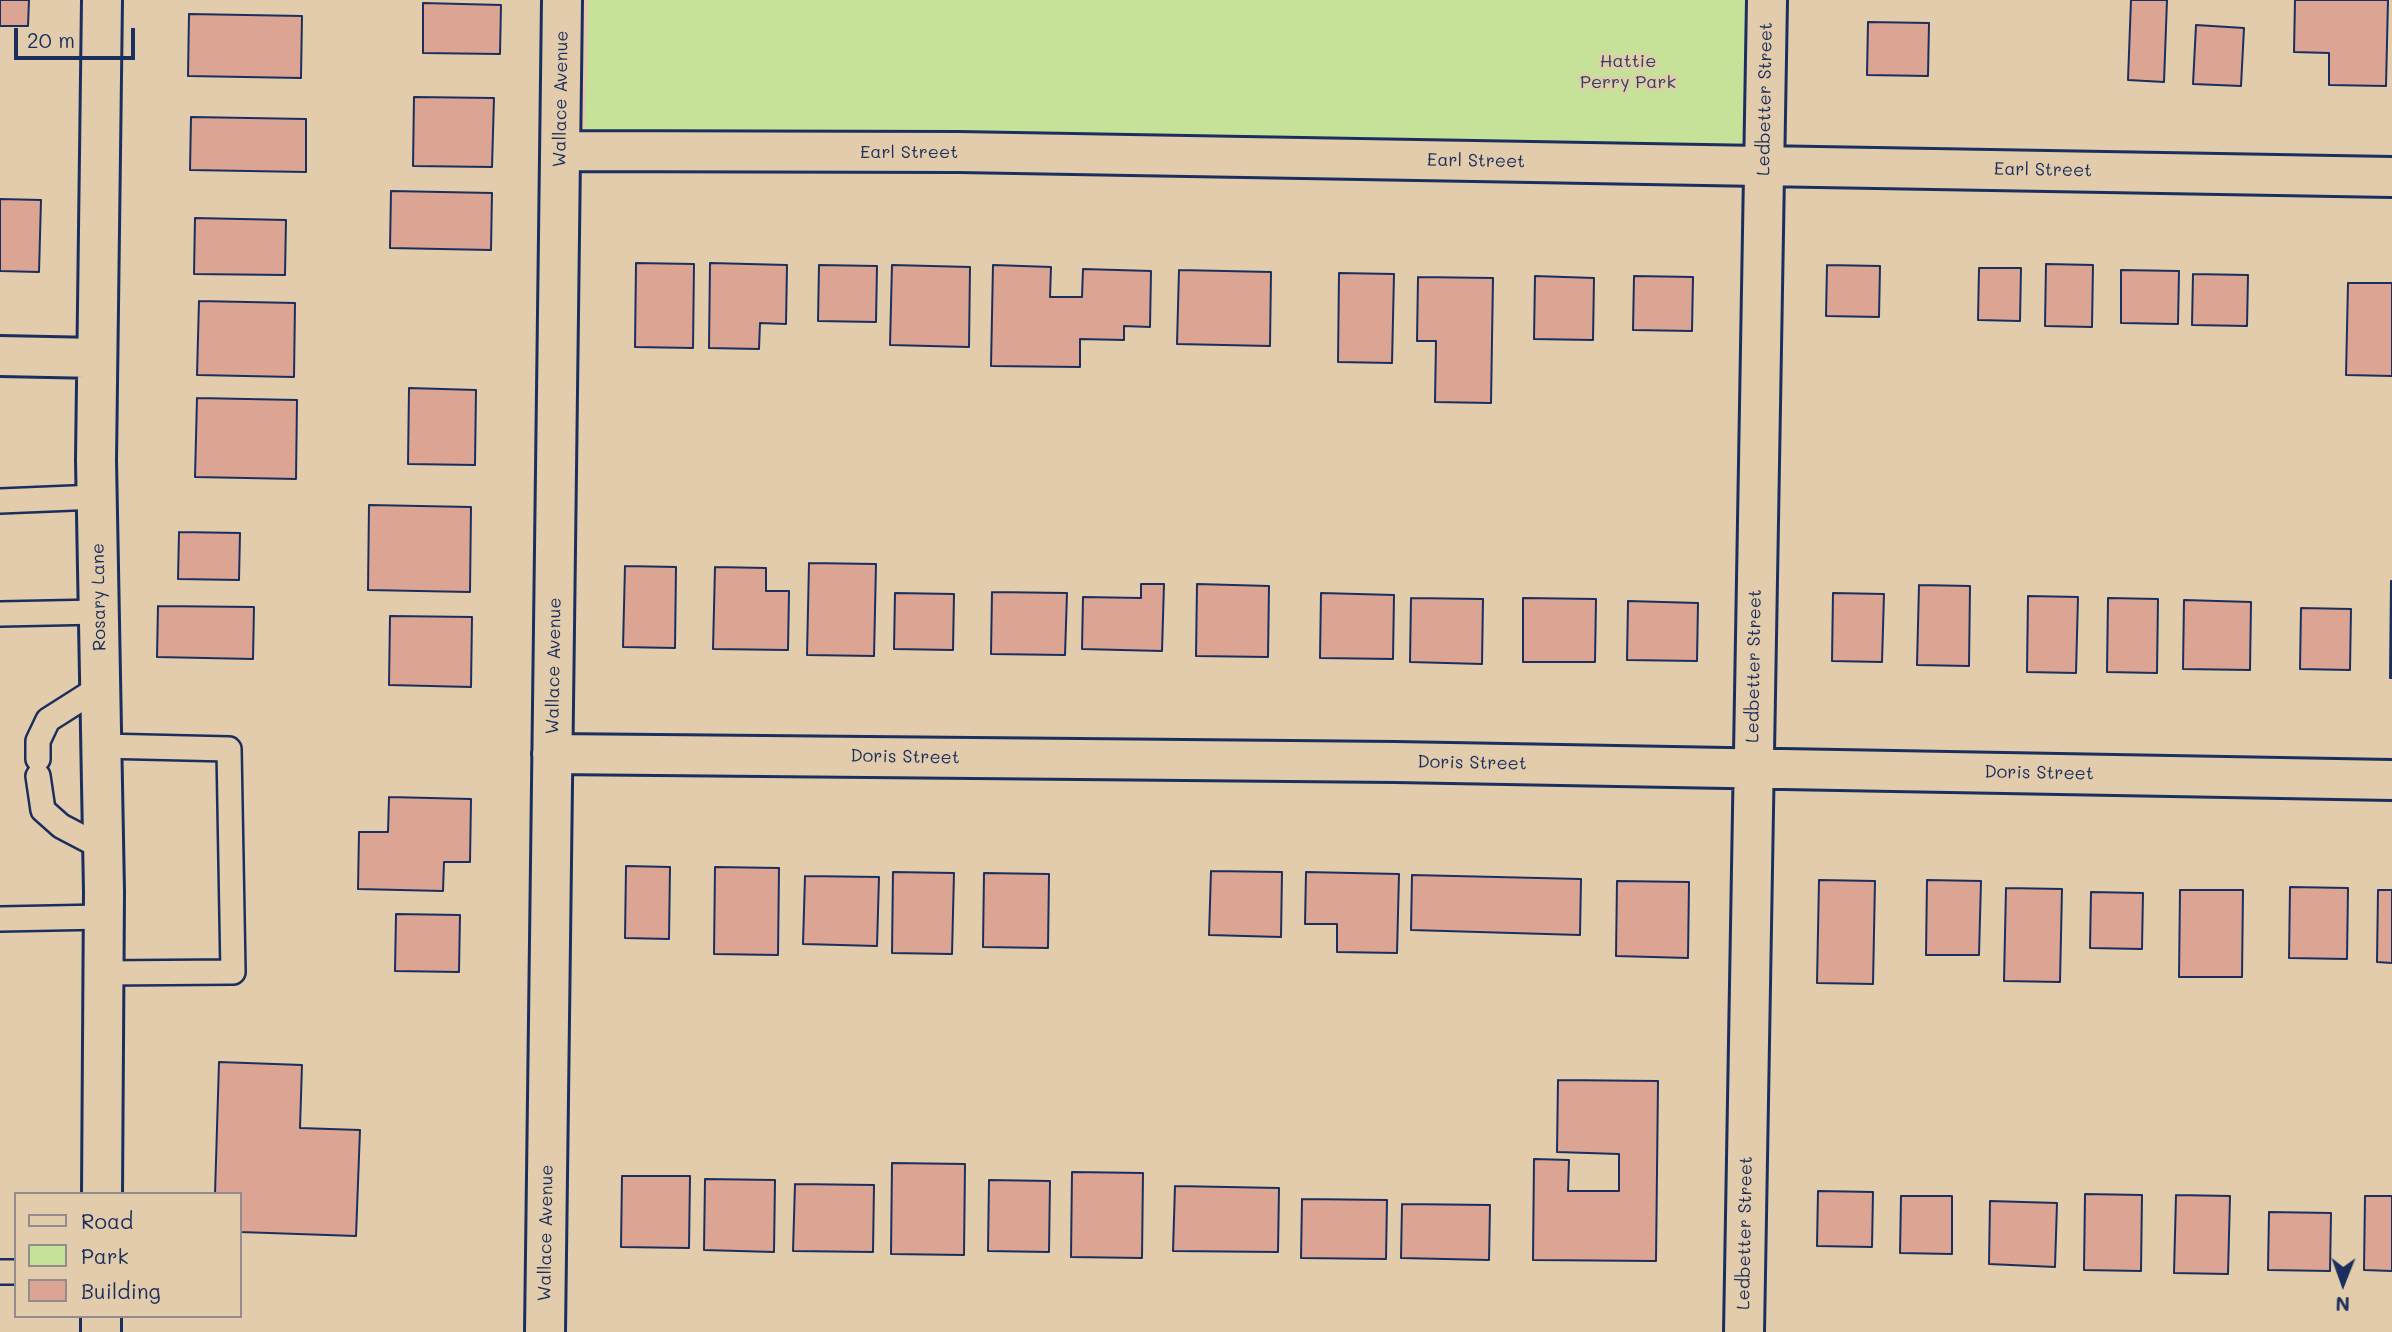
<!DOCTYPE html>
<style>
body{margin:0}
#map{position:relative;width:2392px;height:1332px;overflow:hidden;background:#e2ccab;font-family:Mali,sans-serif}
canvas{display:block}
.legend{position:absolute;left:14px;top:1192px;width:228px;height:126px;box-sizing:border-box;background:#e2ccab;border:2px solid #928d8c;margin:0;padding:9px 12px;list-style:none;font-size:21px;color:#1b2f5e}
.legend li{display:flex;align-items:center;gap:14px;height:35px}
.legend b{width:35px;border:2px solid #928d8c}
.north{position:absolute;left:2308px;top:1248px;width:70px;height:70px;-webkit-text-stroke:5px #e2ccab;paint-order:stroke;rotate:181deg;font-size:19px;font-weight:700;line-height:28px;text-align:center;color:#1b2f5e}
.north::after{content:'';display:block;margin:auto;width:24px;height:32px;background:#1b2f5e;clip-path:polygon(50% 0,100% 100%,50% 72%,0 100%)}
.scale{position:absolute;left:14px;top:28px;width:121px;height:32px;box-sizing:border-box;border:4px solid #1b2f5e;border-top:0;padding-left:9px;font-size:21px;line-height:24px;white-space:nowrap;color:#1b2f5e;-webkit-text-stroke:5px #e2ccab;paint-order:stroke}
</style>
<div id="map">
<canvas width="2392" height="1332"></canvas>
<ul class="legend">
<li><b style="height:9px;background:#e2ccab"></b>Road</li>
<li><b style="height:19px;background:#c6e299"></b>Park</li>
<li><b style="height:19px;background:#dca593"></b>Building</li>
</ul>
<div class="north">N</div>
<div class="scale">20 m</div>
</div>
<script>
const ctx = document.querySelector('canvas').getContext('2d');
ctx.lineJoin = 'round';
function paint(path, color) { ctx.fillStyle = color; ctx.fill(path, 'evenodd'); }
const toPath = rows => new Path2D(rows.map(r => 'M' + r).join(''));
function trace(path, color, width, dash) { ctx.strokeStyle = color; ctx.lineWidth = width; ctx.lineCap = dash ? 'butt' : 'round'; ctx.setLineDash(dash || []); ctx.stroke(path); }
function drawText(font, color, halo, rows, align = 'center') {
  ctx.font = font + ' Mali,sans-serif'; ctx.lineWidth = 5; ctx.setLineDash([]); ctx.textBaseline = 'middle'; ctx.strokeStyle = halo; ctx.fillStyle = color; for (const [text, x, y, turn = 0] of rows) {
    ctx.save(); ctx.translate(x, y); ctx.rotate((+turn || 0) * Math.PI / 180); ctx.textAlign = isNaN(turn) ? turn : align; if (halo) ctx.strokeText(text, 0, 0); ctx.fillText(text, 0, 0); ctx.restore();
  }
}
paint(toPath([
 [589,0,1745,0,1742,145,585,133]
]), '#c6e299');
const building = toPath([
 [0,0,29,0,28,26,0,26,0,0],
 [2131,0,2167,0,2164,82,2128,80,2131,0],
 [2295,0,2388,0,2386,86,2329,85,2329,53,2294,52,2295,0],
 [423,3,501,5,500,54,423,53,423,3],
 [189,14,302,16,301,78,188,76,189,14],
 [1868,22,1929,23,1928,76,1867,75,1868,22],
 [2196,25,2244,28,2241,86,2193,84,2196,25],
 [414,97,494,98,492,167,413,166,414,97],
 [191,117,306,119,306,172,190,170,191,117],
 [391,191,492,193,491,250,390,248,391,191],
 [0,199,41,200,39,272,0,271,0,199],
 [195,218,286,220,285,275,194,274,195,218],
 [636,263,694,264,693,348,635,347,636,263],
 [710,263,787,265,786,324,760,323,759,349,709,348,710,263],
 [2046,264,2093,265,2092,327,2045,326,2046,264],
 [819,265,877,266,876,322,818,321,819,265],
 [892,265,970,267,969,347,890,345,892,265],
 [993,265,1051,267,1050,297,1082,297,1083,269,1151,271,1150,327,1124,326,1124,340,1080,339,1080,367,991,366,993,265],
 [1827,265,1880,266,1879,317,1826,316,1827,265],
 [1979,268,2021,268,2020,321,1978,320,1979,268],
 [1179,270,1271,272,1270,346,1177,344,1179,270],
 [2121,270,2179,271,2178,324,2121,323,2121,270],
 [1339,273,1394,274,1392,363,1338,362,1339,273],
 [2193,274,2248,275,2247,326,2192,325,2193,274],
 [1535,276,1594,278,1593,340,1534,339,1535,276],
 [1634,276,1693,277,1692,331,1633,330,1634,276],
 [1418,277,1493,278,1491,403,1435,402,1436,341,1417,341,1418,277],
 [2348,283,2392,283,2392,376,2346,375,2348,283],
 [199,301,295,303,294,377,197,375,199,301],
 [409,388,476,390,475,465,408,464,409,388],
 [197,398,297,400,296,479,195,477,197,398],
 [369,505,471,507,470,592,368,590,369,505],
 [179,532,240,533,239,580,178,579,179,532],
 [809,563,876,564,874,656,807,655,809,563],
 [625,566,676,567,675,648,623,647,625,566],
 [715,567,766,568,766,591,789,591,788,650,713,649,715,567],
 [2391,581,2392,581,2392,678,2390,678,2391,581],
 [1141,584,1164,584,1162,651,1082,649,1083,597,1141,598,1141,584],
 [1197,584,1269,586,1268,657,1196,656,1197,584],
 [1919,585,1970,586,1969,666,1917,665,1919,585],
 [992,592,1067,593,1065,655,991,654,992,592],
 [895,593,954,594,953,650,894,649,895,593],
 [1321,593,1394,595,1393,659,1320,658,1321,593],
 [1833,593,1884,594,1882,662,1832,661,1833,593],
 [2028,596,2078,597,2076,673,2027,672,2028,596],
 [1411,598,1483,599,1482,664,1410,662,1411,598],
 [1523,598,1596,599,1595,662,1523,662,1523,598],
 [2108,598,2158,599,2157,673,2107,672,2108,598],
 [2184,600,2251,602,2250,670,2183,669,2184,600],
 [1628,601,1698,603,1697,661,1627,660,1628,601],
 [158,606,254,607,253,659,157,657,158,606],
 [2301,608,2351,609,2350,670,2300,669,2301,608],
 [390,616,472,617,471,687,389,685,390,616],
 [389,797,471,799,470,862,444,862,443,891,358,889,359,832,388,832,389,797],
 [626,866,670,867,669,939,625,938,626,866],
 [715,867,779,868,778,955,714,954,715,867],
 [1211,871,1282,872,1281,937,1209,935,1211,871],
 [893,872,954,873,952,954,892,953,893,872],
 [1306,872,1399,874,1397,953,1337,952,1337,924,1305,924,1306,872],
 [984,873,1049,874,1048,948,983,947,984,873],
 [1412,875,1581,879,1580,935,1411,930,1412,875],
 [805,876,879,877,877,946,803,944,805,876],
 [1819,880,1875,881,1873,984,1817,983,1819,880],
 [1927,880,1981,881,1979,955,1926,955,1927,880],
 [1617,881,1689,882,1688,958,1616,956,1617,881],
 [2290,887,2348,888,2347,959,2289,958,2290,887],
 [2006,888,2062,889,2060,982,2004,981,2006,888],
 [2180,890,2243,890,2242,977,2179,977,2180,890],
 [2378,890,2392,890,2392,963,2377,962,2378,890],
 [2091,892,2143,893,2142,949,2090,948,2091,892],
 [396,914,460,915,459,972,395,971,396,914],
 [219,1062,302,1065,300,1128,360,1130,356,1236,240,1232,240,1194,215,1194,219,1062],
 [1558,1080,1658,1081,1656,1261,1533,1260,1534,1159,1569,1160,1568,1191,1619,1191,1619,1154,1557,1152,1558,1080],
 [892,1163,965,1164,964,1255,891,1254,892,1163],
 [1072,1172,1143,1173,1142,1258,1071,1257,1072,1172],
 [622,1176,690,1176,689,1248,621,1247,622,1176],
 [705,1179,775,1180,774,1252,704,1250,705,1179],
 [989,1180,1050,1181,1049,1252,988,1251,989,1180],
 [795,1184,874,1185,873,1252,793,1251,795,1184],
 [1175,1186,1279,1188,1278,1252,1173,1251,1175,1186],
 [1818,1191,1873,1192,1872,1247,1817,1246,1818,1191],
 [2085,1194,2142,1195,2141,1271,2084,1270,2085,1194],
 [2176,1195,2230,1196,2228,1274,2174,1273,2176,1195],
 [1901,1196,1952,1196,1952,1254,1900,1253,1901,1196],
 [2365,1196,2392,1196,2392,1271,2364,1270,2365,1196],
 [1302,1199,1387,1200,1386,1259,1301,1258,1302,1199],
 [1990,1201,2057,1203,2055,1267,1989,1264,1990,1201],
 [1402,1204,1490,1205,1489,1260,1401,1258,1402,1204],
 [2269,1212,2331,1213,2330,1271,2268,1270,2269,1212]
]);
paint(building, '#dca593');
trace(building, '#1b2f5e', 2);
const service = toPath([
 [0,501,97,497],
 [0,614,99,612],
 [101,746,229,749,233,972,103,973],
 [38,759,38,741,48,720,100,687],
 [38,776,43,810,61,826,103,848],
 [0,919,103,917],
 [0,1272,16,1272]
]);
const minor = toPath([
 [560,151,958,152,2392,177],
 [0,356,97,358],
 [552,754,1395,762,2392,780],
 [102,1194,104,892,96,460,102,0],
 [101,1332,101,1316],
 [545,1332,562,0],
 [1744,1332,1767,0]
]);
trace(service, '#1b2f5e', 28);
trace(minor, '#1b2f5e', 44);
trace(service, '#e2ccab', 23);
trace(minor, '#e2ccab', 38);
drawText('18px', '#2c4164', '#e2ccab', [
 ["Hattie",1628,61],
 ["Perry Park",1628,82]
]);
drawText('18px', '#1b2f5e', '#e2ccab', [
 ["Wallace Avenue",561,99,-89],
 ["Ledbetter Street",1765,99,-89],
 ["Earl Street",909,152],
 ["Earl Street",1476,161,1],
 ["Earl Street",2043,170,1],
 ["Rosary Lane",99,597,-91],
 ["Wallace Avenue",554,666,-89],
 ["Ledbetter Street",1754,666,-89],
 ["Doris Street",905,757,1],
 ["Doris Street",1472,763,1],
 ["Doris Street",2039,773,1],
 ["Wallace Avenue",546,1233,-89],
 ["Ledbetter Street",1745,1233,-89]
]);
</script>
